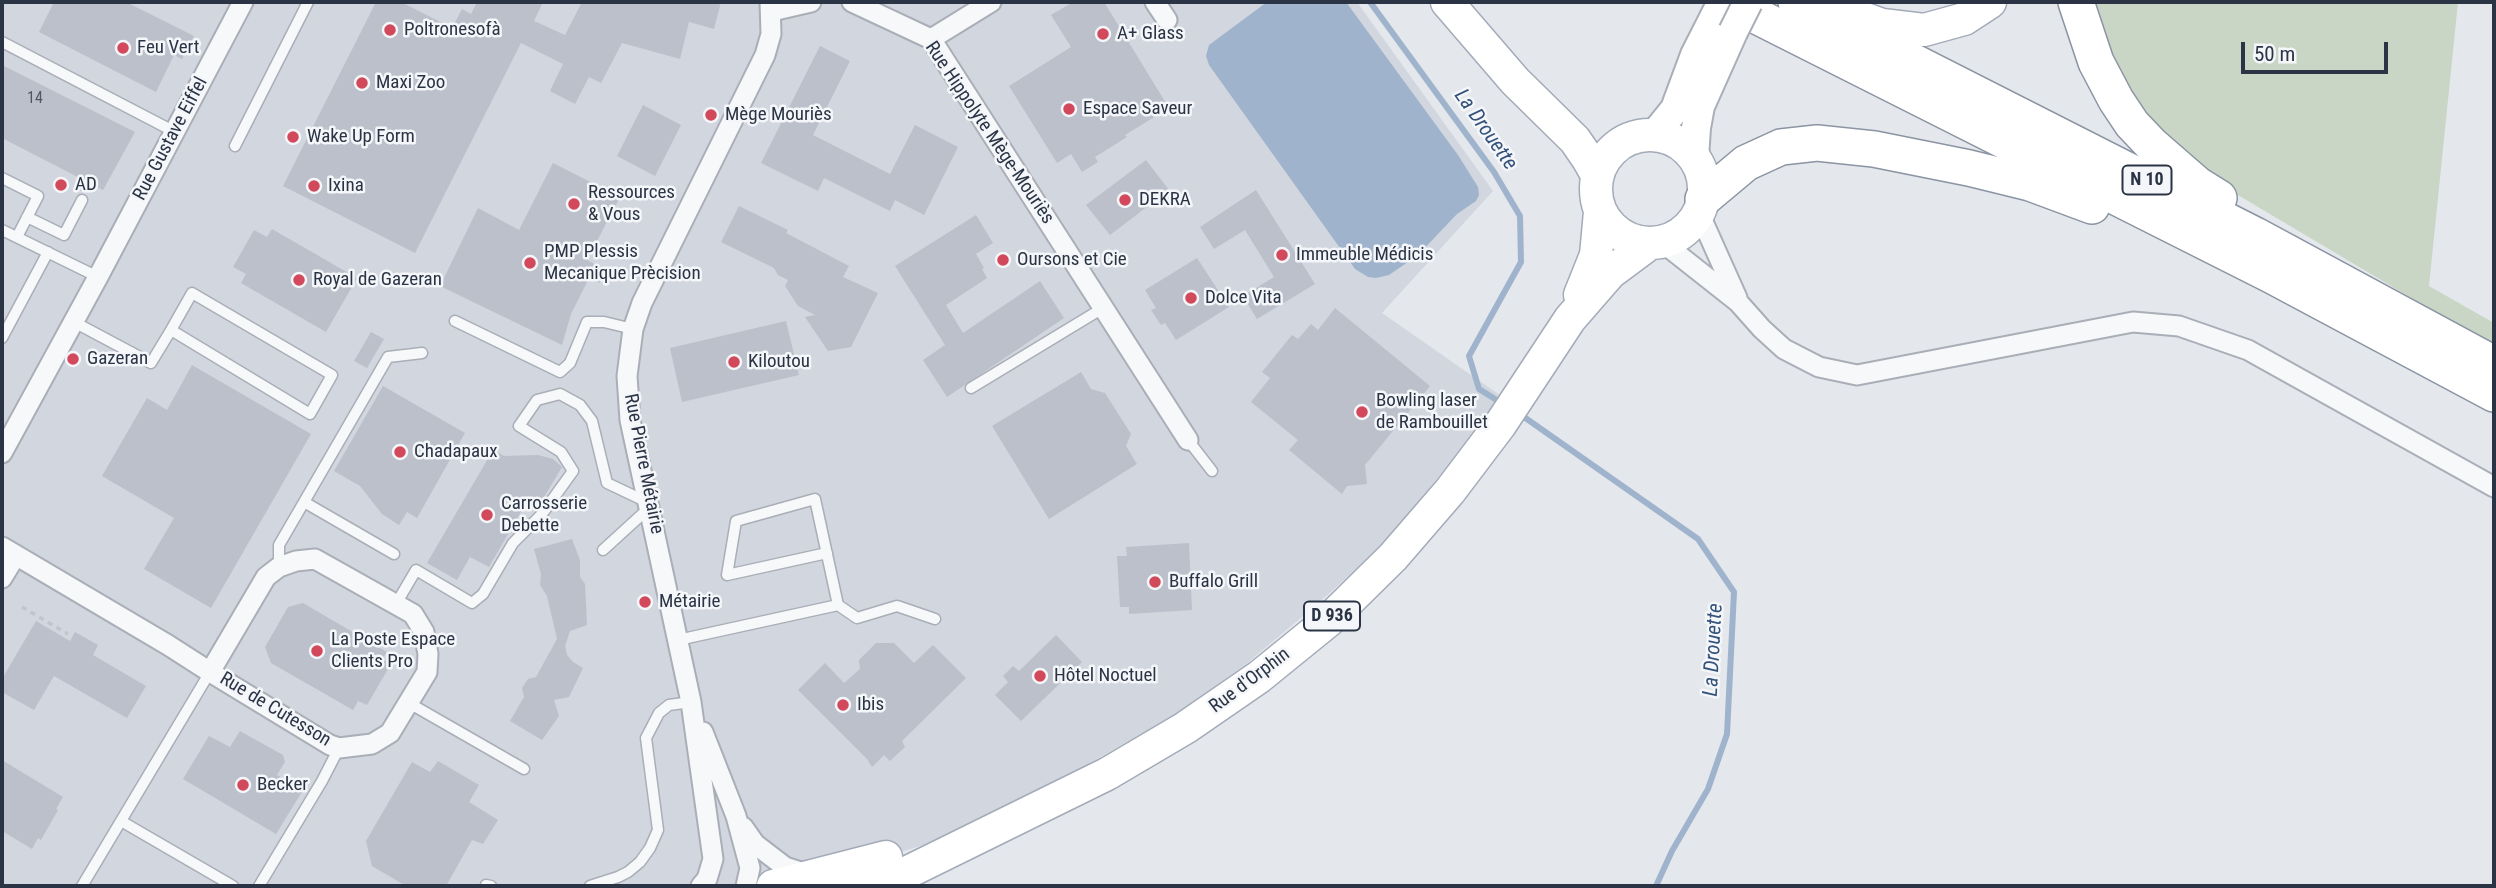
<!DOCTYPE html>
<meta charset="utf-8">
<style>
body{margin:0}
#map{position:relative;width:2496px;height:888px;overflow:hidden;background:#e4e7ec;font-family:"Roboto Condensed",sans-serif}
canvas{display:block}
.frame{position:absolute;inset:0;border:4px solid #2b3445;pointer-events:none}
.scale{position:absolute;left:2241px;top:42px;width:147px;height:32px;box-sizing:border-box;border:4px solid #2b3445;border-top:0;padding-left:9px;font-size:21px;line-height:24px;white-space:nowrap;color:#2b3445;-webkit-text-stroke:5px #f4f6f9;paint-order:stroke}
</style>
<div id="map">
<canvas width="2496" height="888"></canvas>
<div class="frame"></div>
<div class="scale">50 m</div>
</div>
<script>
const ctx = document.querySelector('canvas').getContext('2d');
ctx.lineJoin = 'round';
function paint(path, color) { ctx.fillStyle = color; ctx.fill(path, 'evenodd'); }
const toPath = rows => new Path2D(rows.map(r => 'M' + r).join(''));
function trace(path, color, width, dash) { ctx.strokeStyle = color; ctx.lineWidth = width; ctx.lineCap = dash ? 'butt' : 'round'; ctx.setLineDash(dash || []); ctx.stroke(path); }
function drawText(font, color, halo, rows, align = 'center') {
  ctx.font = font + ' "Roboto Condensed",sans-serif'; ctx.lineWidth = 5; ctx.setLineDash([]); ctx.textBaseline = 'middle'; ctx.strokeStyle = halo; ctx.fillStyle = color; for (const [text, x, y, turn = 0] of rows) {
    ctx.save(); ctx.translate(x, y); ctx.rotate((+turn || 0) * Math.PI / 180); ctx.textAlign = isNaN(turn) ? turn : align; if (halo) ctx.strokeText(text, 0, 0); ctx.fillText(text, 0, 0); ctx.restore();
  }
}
paint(toPath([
 [2,2,1357,2,1493,191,1382,313,1504,398,1378,550,1309,611,1246,664,1172,716,1053,784,1012,819,815,877,773,886,2,886]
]), '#d2d6de');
paint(toPath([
 [2088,2,2458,2,2429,286,2494,323,2494,347,2194,169,2138,112]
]), '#c9d6c5');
paint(toPath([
 [1267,2,1346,2,1458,155,1478,187,1479,195,1476,201,1457,214,1418,255,1389,275,1376,278,1368,277,1355,269,1209,65,1206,56,1209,45]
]), '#9fb4cc');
trace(toPath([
 [1370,2,1494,172,1520,216,1521,262,1469,356,1479,389,1495,399],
 [1524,417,1698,539,1734,592,1727,734,1708,789,1672,851,1656,886]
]), '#9fb4cc', 6);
paint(toPath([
 [54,2,126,2,194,36,182,59,174,55,156,92,39,32],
 [376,2,401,2,452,28,462,9,471,14,477,2,543,2,534,21,565,35,582,2,721,2,714,29,689,22,680,59,622,43,601,83,589,77,575,104,550,91,563,64,521,43,415,253,283,186],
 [1073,2,1104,2,1169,108,1125,135,1127,137,1095,157,1098,162,1082,172,1071,154,1057,163,1009,86,1071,47,1051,15],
 [820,46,850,61,813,135,890,174,915,125,958,147,924,215,895,200,890,211,824,178,818,191,761,163],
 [2,65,135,132,103,190,2,138],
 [643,105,681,125,655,176,617,156],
 [1146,160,1169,190,1110,235,1086,205],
 [553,163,620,197,587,260,606,270,599,283,589,278,571,314,562,345,440,286,478,208,519,230],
 [1256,190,1315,284,1257,319,1243,296,1274,277,1245,230,1214,249,1200,227],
 [739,206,788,230,786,233,849,266,843,277,878,293,851,347,828,351,805,317,815,315,798,306,785,286,788,280,778,275,774,268,721,242],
 [976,215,993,243,976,254,984,268,982,269,987,278,946,305,963,333,1040,281,1064,318,947,397,923,360,945,345,895,266],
 [272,229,357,278,326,332,241,283,246,274,233,267,254,230,267,237],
 [1197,258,1229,307,1176,340,1165,323,1161,325,1151,310,1156,308,1145,290],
 [1335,308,1430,386,1365,465,1367,484,1347,486,1342,494,1289,450,1298,440,1251,402,1270,378,1262,372,1292,335,1298,339,1311,324,1318,330],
 [786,321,799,375,682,402,670,348],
 [371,332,384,339,367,368,354,361],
 [192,365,311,434,211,608,144,569,174,518,102,476,147,398,167,410],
 [1081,372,1091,389,1105,393,1131,434,1126,446,1137,464,1049,519,992,426],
 [383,386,465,433,417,518,407,512,399,525,382,514,360,486,334,471],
 [493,450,504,456,538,455,553,459,562,467,541,502,530,496,489,567,470,557,457,580,427,563],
 [572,539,580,560,580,577,585,584,587,625,570,631,565,646,567,655,573,662,583,668,569,697,554,700,559,716,542,740,510,721,524,697,522,688,528,679,536,677,557,639,547,596,540,585,541,574,534,549],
 [1189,543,1192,610,1129,614,1129,607,1120,607,1117,556,1127,556,1126,547],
 [303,603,387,652,382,659,391,664,367,705,358,701,353,710,271,663,265,647,288,607],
 [36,621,70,641,75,632,98,645,93,655,146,686,127,718,54,676,34,710,2,692,2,679],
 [1056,635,1082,662,1021,721,995,695,1008,682,1003,676,1013,666,1019,671],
 [876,643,894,643,914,663,933,645,966,678,902,741,905,747,890,761,884,755,872,767,867,759,798,690,825,663,844,683,860,669,859,660],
 [240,731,283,755,285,762,277,775,303,790,276,834,183,779,209,736,230,747],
 [2,760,63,797,56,809,58,810,41,840,38,838,32,849,2,831],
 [438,761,479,785,469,802,498,820,483,844,472,840,446,886,406,886,372,866,366,841,412,762,430,772]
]), '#bbc0ca');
const lane = toPath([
 [2,42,175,132],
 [235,146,308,2],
 [2,178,38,196,17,237],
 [27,217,64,235,82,200],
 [2,230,98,277],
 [455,321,560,372,570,363,587,322,604,322,633,329],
 [74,322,151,363,171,330,192,293,332,375,310,414,171,330],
 [2,338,48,252],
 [971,388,1103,308],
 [1188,440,1212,471],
 [304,502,388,357,422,353],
 [603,550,649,508],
 [827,553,727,575,736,521,815,499,838,605],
 [279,567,279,545,304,502,394,554],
 [396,604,416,570,472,603,483,594,513,543,542,514,573,471,561,452,519,426,537,400,560,394,580,405,592,421,607,483,647,502],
 [678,640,838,605,857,618,897,606,935,619],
 [409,703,524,769],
 [121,821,233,886],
 [486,885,491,886],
 [82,886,210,672],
 [259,886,322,781,339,748],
 [590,886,618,877,628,872,640,862,650,848,658,830,646,738,659,713,669,705,691,702]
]);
const street = toPath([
 [852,2,931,39,1188,440],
 [1155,2,1167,20],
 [772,11,811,2],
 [931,39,991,2],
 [1699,213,1737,298],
 [1662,242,1738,302,1762,329,1784,349,1819,367,1857,375,2133,322,2179,326,2248,350,2494,487],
 [2,453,98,277,243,2],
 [2,547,168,645,210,672,330,745,339,748,372,744,390,733,427,672,428,654,424,632,413,614,315,559,296,561,279,567,266,577,210,672],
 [2,578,16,555],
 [703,732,736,816,750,868,746,886],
 [743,827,755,844,785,867,807,874],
 [701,886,707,879,713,859,691,702,630,420,627,376,633,329,642,303,765,55,771,34,770,2]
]);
const secondary = toPath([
 [1654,135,1675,109,1695,55,1722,2],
 [1694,158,1696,128,1700,106,1733,32]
]);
const primary = toPath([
 [1447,2,1515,81,1575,140,1588,159,1597,175],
 [1838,9,1882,25,1924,30,1964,19,1990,2],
 '1596 189a54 54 0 1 1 108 0a54 54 0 1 1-108 0Z',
 [1580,295,1596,255,1600,212],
 [773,886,886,857],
 [858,886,908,872,1107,774,1185,728,1259,677,1328,621,1393,557,1450,491,1500,425,1570,319,1610,273,1649,244]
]);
const highway = toPath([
 [1729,2,2269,274,2494,394],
 [1796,2,2255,235,2494,364],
 [2076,2,2096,62,2116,100,2132,124,2152,145,2198,185,2219,198],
 [1703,199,1746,163,1781,147,1817,143,1874,149,1969,168,2030,183,2092,206]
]);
trace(lane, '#a9aeb7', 13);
trace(street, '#a9aeb7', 23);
trace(secondary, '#a9aeb7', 32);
trace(primary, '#a3abb8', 35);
trace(highway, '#8b94a3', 38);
trace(toPath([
 [22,607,68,634]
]), '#c2c5cb', 3.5, [5, 5]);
trace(lane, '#f7f8fa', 10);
trace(street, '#f7f8fa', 19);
trace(secondary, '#fff', 28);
trace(primary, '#fff', 32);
trace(highway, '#fff', 35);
const secondaryBridge = toPath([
 [1733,32,1748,2]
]);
trace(secondaryBridge, '#a9aeb7', 32, []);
trace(secondaryBridge, '#fff', 28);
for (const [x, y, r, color] of [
 [390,30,7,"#d1495b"],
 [1103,34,7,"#d1495b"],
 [123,48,7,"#d1495b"],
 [362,83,7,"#d1495b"],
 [1069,109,7,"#d1495b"],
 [711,115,7,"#d1495b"],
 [293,137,7,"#d1495b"],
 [61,185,7,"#d1495b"],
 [314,186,7,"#d1495b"],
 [1125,200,7,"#d1495b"],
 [574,204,7,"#d1495b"],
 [1282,255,7,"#d1495b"],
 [1003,260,7,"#d1495b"],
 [530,263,7,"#d1495b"],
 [299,280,7,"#d1495b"],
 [1191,298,7,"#d1495b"],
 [73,359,7,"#d1495b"],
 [734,362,7,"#d1495b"],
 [1362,412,7,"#d1495b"],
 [400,452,7,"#d1495b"],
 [487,515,7,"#d1495b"],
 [1155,582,7,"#d1495b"],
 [645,602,7,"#d1495b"],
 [317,651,7,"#d1495b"],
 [1040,676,7,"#d1495b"],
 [843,705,7,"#d1495b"],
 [243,785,7,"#d1495b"]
]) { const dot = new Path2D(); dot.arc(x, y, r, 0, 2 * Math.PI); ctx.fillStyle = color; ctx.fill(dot); trace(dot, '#f4f6f9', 2.5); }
drawText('16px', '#4f5766', null, [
 ["14",35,99]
]);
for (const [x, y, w] of [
 [2147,180,49],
 [1332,616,56]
]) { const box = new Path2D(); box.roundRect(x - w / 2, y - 14.5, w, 29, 5); ctx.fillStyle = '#f4f6f9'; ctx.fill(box); trace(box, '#2b3445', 2); }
drawText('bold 18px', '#2b3445', null, [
 ["N 10",2147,180],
 ["D 936",1332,616]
]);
drawText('19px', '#2b3445', '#f4f6f9', [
 ["Poltronesofà",404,30],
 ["A+ Glass",1117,34],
 ["Feu Vert",137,48],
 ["Maxi Zoo",376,83],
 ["Espace Saveur",1083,109],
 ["Mège Mouriès",725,115],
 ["Wake Up Form",307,137],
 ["AD",75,185],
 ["Ixina",328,186],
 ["Ressources",588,193],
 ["& Vous",588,215],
 ["DEKRA",1139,200],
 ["PMP Plessis",544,252],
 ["Mecanique Prècision",544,274],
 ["Immeuble Médicis",1296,255],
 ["Oursons et Cie",1017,260],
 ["Royal de Gazeran",313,280],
 ["Dolce Vita",1205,298],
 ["Gazeran",87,359],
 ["Kiloutou",748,362],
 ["Bowling laser",1376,401],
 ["de Rambouillet",1376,423],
 ["Chadapaux",414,452],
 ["Carrosserie",501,504],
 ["Debette",501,526],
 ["Buffalo Grill",1169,582],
 ["Métairie",659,602],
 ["La Poste Espace",331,640],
 ["Clients Pro",331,662],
 ["Hôtel Noctuel",1054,676],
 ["Ibis",857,705],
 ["Becker",257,785]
], 'left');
drawText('19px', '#2b3445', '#f4f6f9', [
 ["Rue Hippolyte Mège-Mouriès",989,133,56],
 ["Rue Gustave Eiffel",171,139,-62],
 ["Rue Pierre Métairie",643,464,79],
 ["Rue d'Orphin",1250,681,-37],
 ["Rue de Cutesson",275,710,31]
]);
drawText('italic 21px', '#34527a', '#f4f6f9', [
 ["La Drouette",1485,130,55],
 ["La Drouette",1714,650,-87]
]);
</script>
